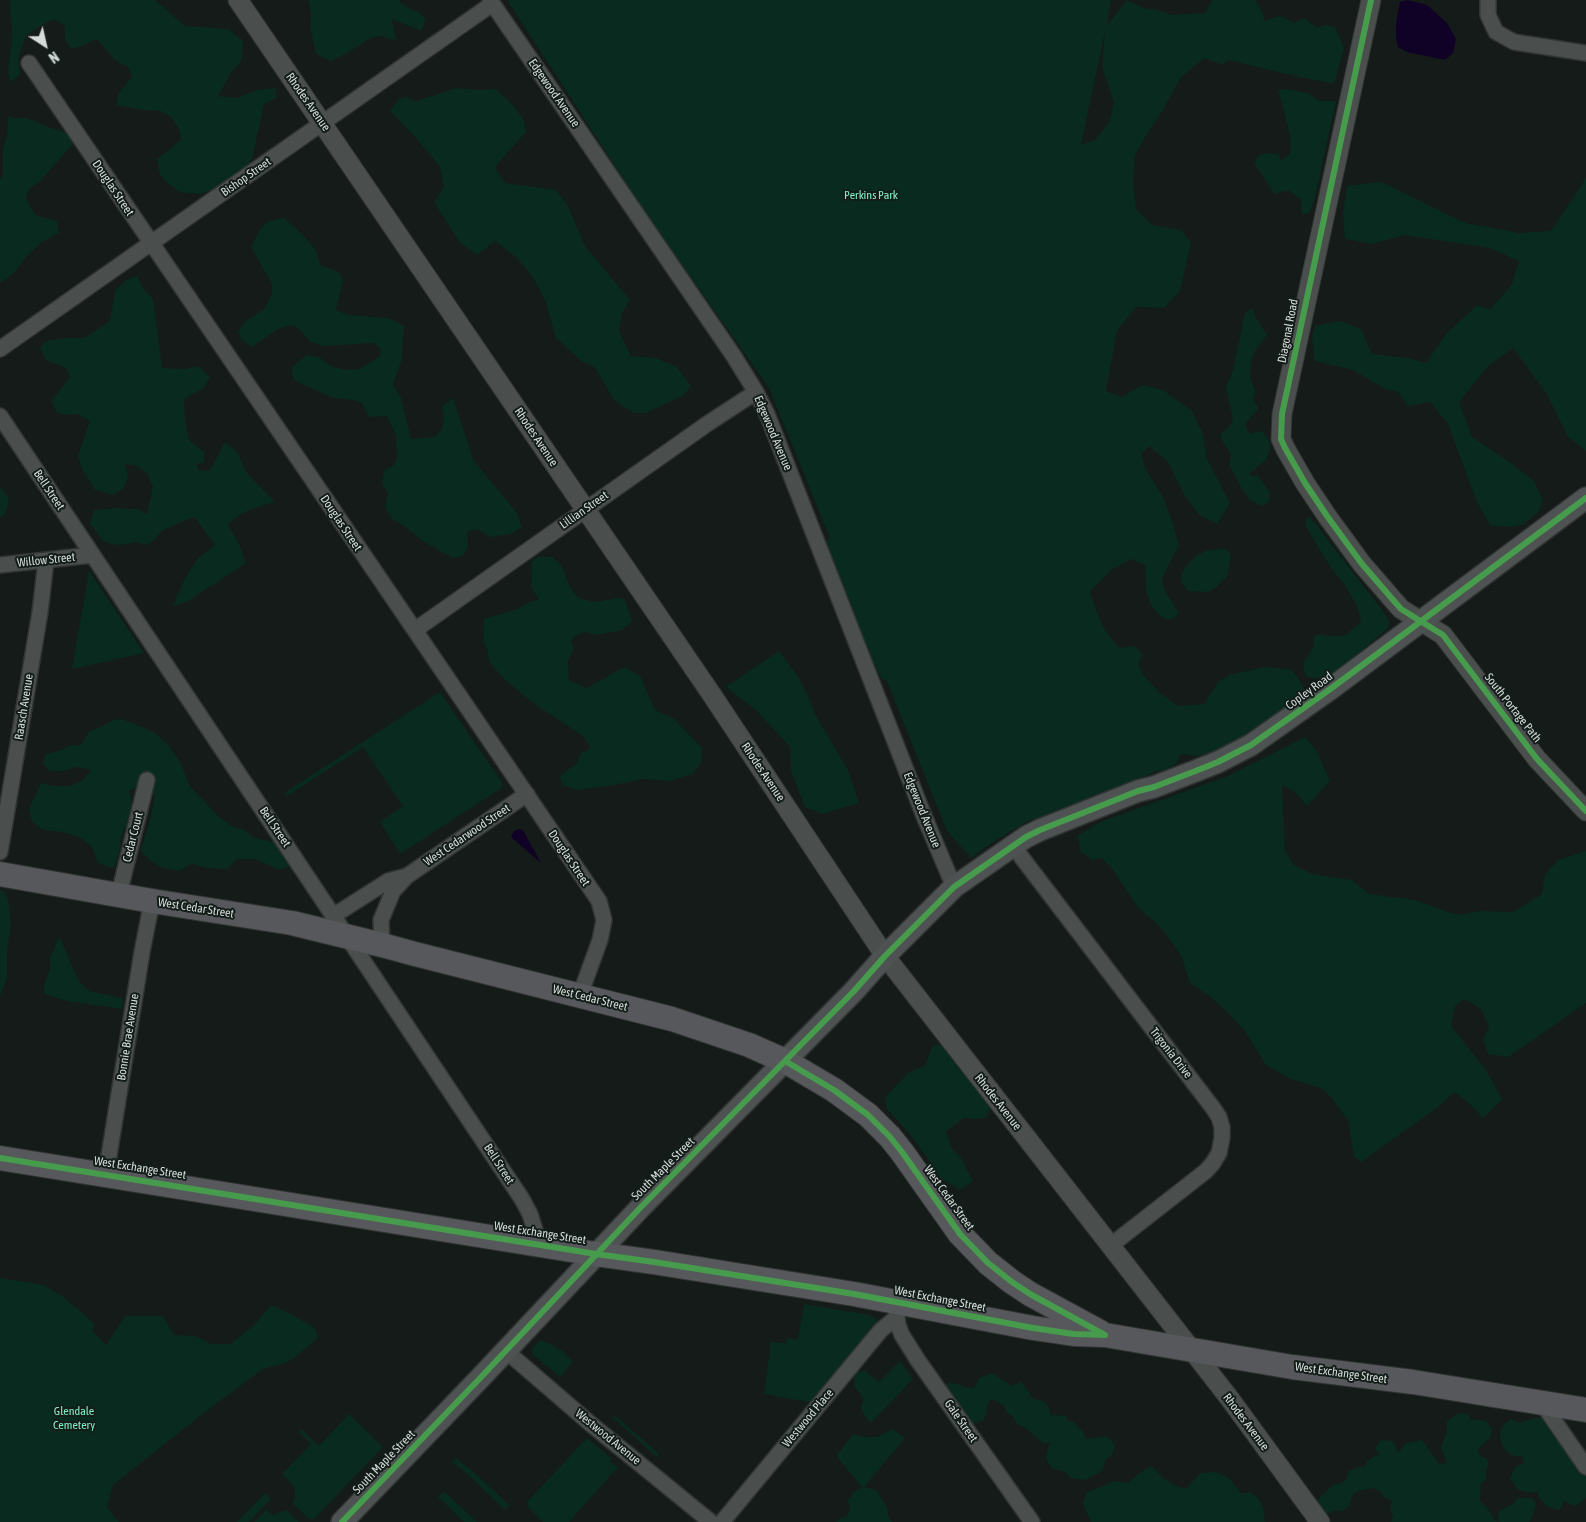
<!DOCTYPE html>
<style>
body{margin:0}
#map{position:relative;width:1586px;height:1522px;overflow:hidden;background:#151b18;font-family:"Asap Condensed",sans-serif}
canvas{display:block}
.north{position:absolute;left:20px;top:20px;width:50px;height:50px;-webkit-text-stroke:4px #131d19;paint-order:stroke;rotate:145deg;font-size:14px;font-weight:700;line-height:20px;text-align:center;color:#d5dbd8}
.north::after{content:'';display:block;margin:auto;width:18px;height:22px;background:#d5dbd8;clip-path:polygon(50% 0,100% 100%,50% 72%,0 100%)}
</style>
<div id="map">
<canvas width="1586" height="1522"></canvas>
<div class="north">N</div>
</div>
<script>
const ctx = document.querySelector('canvas').getContext('2d');
ctx.lineJoin = 'round';
function paint(path, color) { ctx.fillStyle = color; ctx.fill(path, 'evenodd'); }
const toPath = rows => new Path2D(rows.map(r => 'M' + r).join(''));
function trace(path, color, width, dash) { ctx.strokeStyle = color; ctx.lineWidth = width; ctx.lineCap = dash ? 'butt' : 'round'; ctx.setLineDash(dash || []); ctx.stroke(path); }
function drawText(font, color, halo, rows, align = 'center') {
  ctx.font = font + ' "Asap Condensed",sans-serif'; ctx.lineWidth = 4; ctx.setLineDash([]); ctx.textBaseline = 'middle'; ctx.strokeStyle = halo; ctx.fillStyle = color; for (const [text, x, y, turn = 0] of rows) {
    ctx.save(); ctx.translate(x, y); ctx.rotate((+turn || 0) * Math.PI / 180); ctx.textAlign = isNaN(turn) ? turn : align; if (halo) ctx.strokeText(text, 0, 0); ctx.fillText(text, 0, 0); ctx.restore();
  }
}
paint(toPath([
 [10,0,155,0,185,26,228,29,243,41,242,60,232,71,218,96,236,98,258,90,276,88,276,98,264,104,252,159,241,172,225,186,200,194,180,192,166,182,160,175,157,159,181,140,179,129,171,117,161,111,143,110,116,105,118,94,132,77,128,67,116,61,97,39,82,46,71,49,65,40,65,26,54,19,37,28,26,36,18,59,20,75,10,82,8,69,12,41],
 [308,0,398,0,410,9,419,12,426,20,421,31,392,19,396,40,378,36,369,39,349,52,331,61,316,54,311,31,311,13],
 [507,0,1111,0,1107,25,1127,0,1144,8,1158,10,1172,15,1205,13,1212,0,1255,0,1263,13,1264,21,1280,16,1294,23,1304,18,1317,28,1326,25,1335,27,1344,48,1334,84,1295,76,1228,60,1222,65,1205,58,1181,77,1163,110,1148,132,1135,155,1133,183,1136,209,1152,225,1181,230,1191,242,1180,291,1164,308,1136,307,1117,331,1106,391,1122,397,1142,385,1163,390,1192,411,1203,434,1206,457,1230,503,1217,524,1198,514,1184,494,1168,462,1149,446,1141,455,1146,470,1163,497,1173,524,1179,546,1172,558,1162,579,1165,591,1179,613,1174,619,1167,620,1158,614,1151,605,1146,592,1145,565,1131,559,1111,570,1090,592,1095,608,1105,630,1119,648,1135,646,1142,654,1138,665,1144,676,1160,693,1178,706,1204,704,1219,681,1230,675,1265,667,1291,670,1298,678,1305,690,1304,697,1224,751,1209,753,1198,756,1181,754,1176,763,1167,770,1156,771,1139,780,1106,794,1059,809,1043,818,1030,820,996,840,971,858,947,831,887,681,882,679,862,641,825,543,830,538,769,388,647,215],
 [1105,31,1102,67,1114,102,1110,121,1095,140,1081,145],
 [456,88,480,90,496,89,513,105,524,120,526,132,501,160,495,168,505,183,556,190,568,206,585,246,630,300,622,313,619,331,631,356,656,358,677,367,691,386,684,395,646,413,634,413,615,401,595,368,580,360,556,338,545,300,532,276,517,258,495,241,477,255,460,243,434,202,444,187,440,167,417,139,390,111,399,99,407,97,414,102],
 [1278,89,1292,90,1310,94,1319,101,1336,101,1315,197,1310,212,1302,215,1301,200,1290,191,1280,192,1274,194,1270,187,1254,163,1258,156,1267,153,1279,155,1281,161,1291,153,1290,135],
 [8,116,13,118,27,118,51,128,62,131,69,135,73,144,40,181,29,189,26,197,29,205,37,216,57,221,59,233,42,242,27,256,14,273,0,283,0,179,3,174,3,148,7,136],
 [1586,178,1586,451,1568,437,1546,393,1513,348,1488,366,1459,402,1472,437,1511,463,1534,481,1543,500,1538,512,1524,524,1507,527,1490,525,1477,502,1448,424,1430,402,1408,406,1398,392,1385,389,1353,370,1314,361,1312,337,1315,326,1341,321,1361,329,1372,354,1408,358,1426,363,1446,334,1477,305,1490,310,1512,284,1519,261,1489,248,1405,235,1373,244,1345,239,1343,212,1347,186,1382,182,1465,223,1519,233,1551,231],
 [284,218,301,233,316,250,320,265,339,272,343,280,336,310,348,315,389,318,404,326,402,359,393,385,401,398,411,439,435,437,442,429,444,418,442,406,454,398,457,411,474,461,517,513,522,527,511,534,490,537,478,529,467,532,468,547,463,556,452,558,420,539,406,527,392,519,385,508,388,493,382,484,384,471,395,464,397,456,396,435,387,416,369,417,362,403,352,400,331,397,300,383,293,379,292,367,307,355,319,357,332,367,348,370,360,369,380,356,381,349,374,343,324,346,311,342,295,325,280,328,252,347,242,340,238,332,246,321,264,309,272,294,272,284,251,247,259,231,268,221],
 [137,276,143,288,153,299,162,368,186,369,198,366,210,377,204,388,184,399,185,419,189,440,204,452,204,462,197,465,199,471,210,470,225,442,237,452,247,473,275,502,254,508,241,514,228,524,239,544,246,563,188,601,173,606,184,580,198,558,215,545,194,517,163,530,155,539,147,545,136,542,121,545,111,544,103,541,90,524,94,510,117,508,139,509,147,514,153,487,147,473,137,466,125,464,128,476,124,488,113,495,95,490,82,469,78,456,90,421,78,414,64,415,56,411,51,401,70,377,66,368,46,360,40,348,46,341,67,338,84,338,110,321,115,291,126,280],
 [1250,309,1254,310,1254,315,1267,335,1255,351,1252,358,1250,377,1255,391,1253,400,1259,408,1246,423,1246,428,1250,434,1258,431,1264,433,1270,444,1270,450,1266,460,1249,474,1254,477,1257,475,1270,492,1269,502,1261,506,1250,500,1242,489,1229,465,1231,454,1223,442,1220,434,1230,426,1233,419,1226,388,1233,370,1245,313],
 [0,487,9,499,6,513,0,518],
 [1310,517,1382,610,1389,621,1388,628,1341,668,1331,676,1322,679,1307,677,1304,671,1303,663,1313,648,1314,636,1320,634,1329,636,1344,636,1361,622,1357,606,1345,585,1333,571,1305,525,1306,519],
 [1224,548,1229,552,1231,556,1227,577,1215,588,1208,592,1188,591,1182,583,1181,576,1185,567,1196,556,1205,551],
 [539,556,552,557,561,565,571,589,579,598,595,602,618,598,625,599,632,621,622,630,597,635,584,632,575,636,571,641,574,649,568,661,569,680,586,688,602,680,614,672,625,667,640,676,655,710,674,719,702,748,701,763,692,774,670,781,643,779,615,785,577,790,562,785,560,776,577,763,581,753,591,748,583,736,536,705,507,682,489,662,488,651,483,641,484,619,518,609,527,603,539,600,531,587,532,561],
 [89,571,144,653,72,669],
 [779,651,799,678,808,696,816,716,848,770,859,803,823,814,805,807,791,771,790,747,756,710,726,687],
 [440,692,503,784,502,787,500,789,400,854,380,822,403,806,363,747,287,796,284,793],
 [122,719,154,732,168,745,181,763,189,785,217,815,231,826,242,829,254,838,274,842,287,856,290,867,279,870,256,859,236,859,228,869,206,868,192,864,179,871,163,868,151,861,141,851,152,812,155,795,142,784,129,791,134,809,122,834,117,861,113,868,98,863,92,847,81,838,62,832,43,830,32,822,29,809,41,783,53,786,71,786,84,779,91,770,77,767,65,771,50,771,43,764,46,754,61,750,70,746,81,745,89,732,114,720],
 [1305,737,1316,750,1330,781,1307,806,1294,791,1282,785,1285,851,1294,865,1312,874,1352,880,1369,894,1415,900,1457,915,1480,911,1513,912,1542,894,1545,874,1558,860,1586,851,1586,1003,1508,1057,1488,1054,1483,1039,1489,1027,1481,1009,1465,999,1455,1006,1451,1026,1485,1069,1494,1084,1502,1100,1483,1118,1472,1106,1455,1092,1434,1110,1361,1162,1354,1157,1348,1120,1331,1097,1321,1088,1291,1079,1266,1065,1245,1031,1223,1008,1208,995,1190,983,1181,955,1161,928,1136,905,1113,870,1102,858,1092,860,1081,852,1079,843,1078,835,1103,821,1228,776],
 [0,890,3,891,8,899,11,923,7,952,7,978,0,996],
 [60,938,78,980,89,991,122,998,123,1005,122,1009,67,1001,45,994,44,990,45,982,50,970,50,956,55,948,55,943],
 [933,1045,946,1045,992,1103,987,1117,980,1119,963,1118,946,1132,952,1149,961,1158,973,1181,960,1190,940,1178,928,1159,909,1133,887,1109,885,1099,890,1092,909,1072,925,1066],
 [0,1278,43,1285,62,1296,94,1323,93,1332,106,1345,125,1316,163,1316,174,1335,195,1336,211,1344,230,1344,253,1326,271,1305,289,1313,315,1328,318,1338,293,1359,283,1364,263,1369,200,1416,113,1485,107,1508,119,1522,0,1522],
 [804,1304,870,1315,875,1318,879,1325,814,1403,764,1394,770,1349,769,1347,770,1342,786,1343,787,1338,798,1339],
 [540,1340,550,1344,562,1351,572,1361,570,1365,560,1377,532,1354,532,1349],
 [900,1361,913,1379,871,1423,866,1418,861,1408,863,1401,862,1395,855,1388,853,1376,856,1369,861,1372,865,1370,870,1376,879,1382],
 [992,1373,1012,1386,1021,1382,1034,1399,1043,1401,1048,1406,1051,1415,1066,1416,1068,1421,1072,1421,1083,1432,1086,1439,1107,1436,1115,1445,1112,1456,1106,1459,1102,1471,1085,1480,1071,1478,1065,1472,1052,1468,1046,1459,1048,1447,1052,1443,1043,1443,1024,1427,1018,1425,1013,1417,1007,1413,1004,1406,993,1399,988,1402,986,1415,983,1421,969,1425,944,1391,948,1383,959,1384,965,1387,974,1388,979,1378],
 [1459,1413,1467,1414,1471,1420,1476,1419,1486,1421,1492,1429,1490,1438,1477,1450,1481,1457,1486,1458,1489,1464,1486,1470,1486,1480,1481,1483,1480,1501,1488,1509,1495,1521,1499,1521,1498,1512,1514,1503,1517,1498,1532,1498,1536,1504,1534,1513,1529,1522,1391,1522,1393,1516,1390,1507,1392,1501,1384,1497,1381,1492,1373,1488,1357,1491,1352,1496,1349,1506,1342,1512,1336,1510,1326,1514,1314,1505,1320,1497,1333,1485,1339,1484,1346,1480,1349,1471,1358,1467,1364,1467,1367,1461,1379,1454,1375,1448,1381,1441,1388,1440,1393,1441,1398,1453,1406,1443,1422,1440,1439,1464,1447,1463,1441,1448,1447,1431,1447,1421],
 [349,1414,383,1447,313,1520,309,1519,292,1503,295,1500,295,1489,292,1484,282,1474,311,1444,299,1432,301,1429,319,1446],
 [614,1415,658,1453,658,1458,612,1417],
 [1545,1417,1564,1446,1567,1456,1586,1471,1586,1498,1576,1506,1569,1504,1564,1500,1563,1504,1559,1510,1548,1507,1540,1499,1537,1492,1529,1493,1518,1490,1510,1478,1516,1466,1524,1463,1522,1456,1516,1456,1509,1454,1502,1446,1500,1432,1504,1424,1511,1419,1519,1423,1535,1418],
 [892,1429,905,1438,864,1487,876,1490,886,1505,889,1518,892,1522,836,1522,842,1517,846,1518,850,1509,848,1500,853,1493,862,1487,836,1456,853,1434,866,1437,877,1437],
 [587,1438,611,1458,610,1461,618,1467,569,1522,543,1522,528,1507,527,1502],
 [456,1458,477,1475,509,1505,511,1504,505,1510,464,1471,452,1462],
 [1152,1466,1164,1479,1178,1487,1187,1488,1200,1473,1216,1472,1229,1478,1241,1493,1250,1492,1258,1498,1263,1506,1265,1522,1091,1522,1083,1504,1086,1493,1115,1481,1128,1483,1139,1473],
 [444,1491,477,1522,464,1522,438,1497],
 [265,1493,271,1499,249,1522,237,1522],
 [266,1510,274,1515,286,1510,299,1522,254,1522]
]), '#092a1f');
paint(toPath([
 [1407,0,1427,5,1447,23,1456,39,1453,53,1445,60,1407,52,1398,47,1396,38,1396,23,1400,2],
 [519,829,523,830,541,863,511,837,514,831]
]), '#100227');
const minor = toPath([
 [490,0,733,355,756,392,767,414,924,816,954,887],
 [1488,0,1488,15,1496,32,1514,42,1586,53],
 [29,63,599,901,604,920,600,940,580,995],
 [0,349,492,4],
 [0,416,522,1199,530,1214,535,1230,536,1243],
 [0,565,92,555],
 [415,630,707,424,756,392],
 [1013,846,1213,1108,1219,1117,1222,1127,1222,1138,1219,1153,1213,1163,1206,1171,1110,1246],
 [0,852,40,612,46,561],
 [119,894,147,780],
 [333,916,388,881,407,876],
 [382,945,381,920,393,891,407,876,527,794],
 [106,1174,142,952,152,901],
 [896,1311,898,1325,902,1335,917,1359,1032,1522],
 [506,1351,592,1425,711,1522],
 [1542,1403,1586,1467],
 [722,1522,881,1330,897,1317]
]);
const tertiary = toPath([
 [238,0,712,695,885,956,1230,1399,1320,1522],
 [1371,0,1282,414,1281,439,1285,448,1305,483,1327,516,1362,564,1401,609,1443,635,1537,759,1586,811]
]);
const secondary = toPath([
 [342,1522,484,1374,640,1208,854,991,885,956,954,887,1026,837,1040,830,1138,791,1154,787,1198,770,1218,762,1251,745,1329,690,1586,498]
]);
const primary = toPath([
 [0,874,152,901,292,923,382,945,415,954,672,1019,749,1045,785,1061,834,1090,868,1115,890,1137,902,1152,960,1234,988,1263,1012,1282,1030,1294,1100,1332],
 [0,1158,596,1254,654,1262,854,1294,1033,1328,1074,1334,1105,1335,1292,1367,1413,1382,1586,1410]
]);
trace(minor, '#303432', 18);
trace(tertiary, '#303432', 21);
trace(secondary, '#303432', 24);
trace(primary, '#303432', 26);
trace(minor, '#4a4e4c', 15);
trace(tertiary, '#4a4e4c', 19);
trace(secondary, '#4f5252', 21);
trace(primary, '#56585b', 24);
trace(toPath([
 [1371,0,1282,414,1281,439,1285,448,1305,483,1327,516,1362,564,1401,609,1443,635,1537,759,1586,811],
 [785,1061,834,1090,868,1115,890,1137,902,1152,960,1234,988,1263,1012,1282,1030,1294,1103,1334],
 [0,1158,596,1254,654,1262,854,1294,1033,1328,1074,1334,1105,1335],
 [342,1522,484,1374,640,1208,854,991,885,956,954,887,1026,837,1040,830,1138,791,1154,787,1198,770,1218,762,1251,745,1329,690,1586,498]
]), '#469c4c', 6);
drawText('12px', '#d5dbd8', '#131d19', [
 ["Edgewood Avenue",554,93,55],
 ["Rhodes Avenue",308,102,55],
 ["Bishop Street",246,177,-35],
 ["Douglas Street",113,188,56],
 ["Diagonal Road",1288,331,-79],
 ["Edgewood Avenue",773,433,67],
 ["Rhodes Avenue",536,437,56],
 ["Bell Street",49,490,56],
 ["Lillian Street",584,510,-35],
 ["Douglas Street",341,523,56],
 ["Willow Street",46,560,-6],
 ["Copley Road",1309,691,-36],
 ["Raasch Avenue",24,707,-81],
 ["South Portage Path",1513,708,52],
 ["Rhodes Avenue",763,772,56],
 ["Edgewood Avenue",922,810,68],
 ["Bell Street",275,827,56],
 ["West Cedarwood Street",467,835,-34],
 ["Cedar Court",133,837,-76],
 ["Douglas Street",569,858,56],
 ["West Cedar Street",196,908,9],
 ["West Cedar Street",590,998,14],
 ["Bonnie Brae Avenue",128,1037,-81],
 ["Trigonia Drive",1171,1053,52],
 ["Rhodes Avenue",998,1102,52],
 ["Bell Street",499,1164,57],
 ["West Exchange Street",140,1168,9],
 ["South Maple Street",663,1169,-45],
 ["West Cedar Street",949,1198,54],
 ["West Exchange Street",540,1233,9],
 ["West Exchange Street",940,1299,11],
 ["West Exchange Street",1341,1373,8],
 ["Westwood Place",808,1418,-50],
 ["Gale Street",961,1421,55],
 ["Rhodes Avenue",1246,1422,53],
 ["Westwood Avenue",608,1437,39],
 ["South Maple Street",384,1462,-46]
]);
drawText('12px', '#81eec5', '#131d19', [
 ["Perkins Park",871,195],
 ["Glendale",74,1411],
 ["Cemetery",74,1425]
]);
</script>
